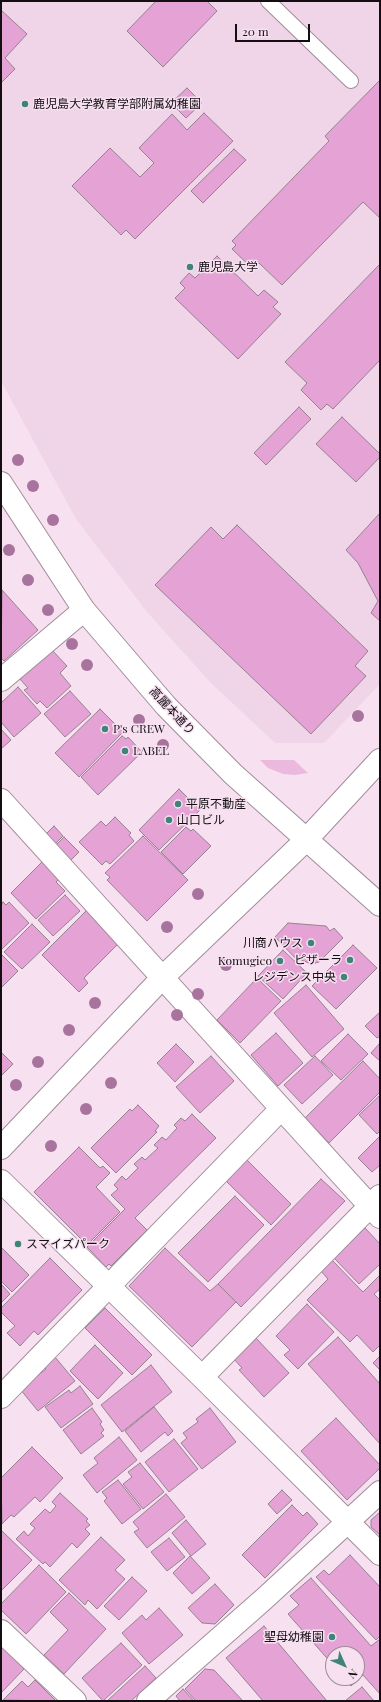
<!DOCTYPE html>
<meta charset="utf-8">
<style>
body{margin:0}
#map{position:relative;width:381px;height:1702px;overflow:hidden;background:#f7e1f1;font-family:"Playfair Display",serif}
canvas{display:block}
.frame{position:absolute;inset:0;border:2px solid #140e13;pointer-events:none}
.north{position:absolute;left:325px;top:1646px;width:40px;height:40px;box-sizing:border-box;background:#f7e1f1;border:1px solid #9c8d98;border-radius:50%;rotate:135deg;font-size:11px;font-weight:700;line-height:16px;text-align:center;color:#140e13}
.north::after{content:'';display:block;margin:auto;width:14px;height:18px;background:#3f8479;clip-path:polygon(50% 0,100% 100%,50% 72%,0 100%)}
.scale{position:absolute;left:235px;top:24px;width:75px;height:18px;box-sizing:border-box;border:2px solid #140e13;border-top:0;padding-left:5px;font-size:12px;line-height:14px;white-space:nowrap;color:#140e13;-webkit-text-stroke:3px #f7e1f1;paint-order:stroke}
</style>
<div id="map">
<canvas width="381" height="1702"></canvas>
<div class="frame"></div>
<div class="north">N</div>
<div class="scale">20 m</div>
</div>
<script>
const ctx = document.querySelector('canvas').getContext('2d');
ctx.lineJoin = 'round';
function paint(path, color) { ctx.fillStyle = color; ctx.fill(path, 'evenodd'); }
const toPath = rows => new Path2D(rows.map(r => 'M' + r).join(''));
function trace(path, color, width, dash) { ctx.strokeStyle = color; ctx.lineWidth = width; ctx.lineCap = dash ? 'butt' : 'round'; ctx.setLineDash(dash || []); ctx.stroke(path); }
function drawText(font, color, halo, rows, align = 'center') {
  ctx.font = font + ' "Playfair Display","Noto Sans JP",serif'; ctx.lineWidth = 3; ctx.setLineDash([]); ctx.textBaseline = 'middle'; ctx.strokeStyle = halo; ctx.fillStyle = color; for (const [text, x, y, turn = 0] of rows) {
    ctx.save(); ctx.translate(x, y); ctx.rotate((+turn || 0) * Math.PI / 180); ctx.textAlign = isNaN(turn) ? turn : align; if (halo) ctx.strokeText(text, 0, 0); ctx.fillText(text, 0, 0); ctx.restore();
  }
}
paint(toPath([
 [1,1,380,1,380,684,324,743,275,743,210,682,147,612,76,519,1,381]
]), '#f0d4e8');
paint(toPath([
 [260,760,294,760,308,773,295,775,283,774,268,768]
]), '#ebb9de');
const building = toPath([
 [156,1,207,1,217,11,163,67,127,31,156,1],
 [1,10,27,34,5,58,15,69,1,83,1,10],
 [380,80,380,218,363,202,282,285,259,263,253,269,232,249,236,245,232,241,329,141,325,136,380,80],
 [187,88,202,103,186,118,171,103,187,88],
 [204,113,233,141,135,239,126,230,121,235,72,186,110,148,140,177,154,163,139,148,172,114,187,130,204,113],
 [234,149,246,160,203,203,191,191,234,149],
 [217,256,258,296,264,290,278,302,273,307,281,314,238,359,175,298,185,288,180,283,189,273,195,278,217,256],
 [380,264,380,360,333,409,327,404,321,410,301,390,307,383,285,362,380,264],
 [299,407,311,419,266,465,254,453,299,407],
 [342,417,380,454,380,457,356,482,316,444,342,417],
 [380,513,380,621,371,613,378,601,358,563,346,550,380,513],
 [237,525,368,651,355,666,366,676,311,734,155,585,211,527,223,539,237,525],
 [2,590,38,630,4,661,1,658,2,590],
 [51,649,67,666,60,673,71,686,47,708,40,701,37,704,24,690,28,688,19,678,51,649],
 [18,687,41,713,14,737,1,722,1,703,18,687],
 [70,691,91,714,65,737,44,714,70,691],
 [100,709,123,732,79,777,55,753,100,709],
 [1,729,11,740,1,749,1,729],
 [122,736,126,739,128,737,142,752,98,795,81,777,122,736],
 [179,789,200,810,159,850,139,830,179,789],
 [115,817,131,833,129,835,134,841,110,864,106,861,102,865,79,842,101,821,106,826,115,817],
 [54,826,63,836,54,845,45,835,54,826],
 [186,827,191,831,193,829,211,846,183,874,161,852,186,827],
 [143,836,188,880,147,921,107,880,110,877,105,873,143,836],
 [64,837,79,852,70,861,55,846,64,837],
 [43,861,59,879,56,882,65,891,36,919,11,893,43,861],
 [65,895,80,911,53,936,38,920,65,895],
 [3,902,6,905,9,902,29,923,2,949,1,947,1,905,3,902],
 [88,909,120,942,84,978,88,983,79,992,42,955,88,909],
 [288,923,326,926,330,931,334,928,343,938,319,962,311,964,299,959,298,961,275,937,288,923],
 [32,924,50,942,22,969,4,952,32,924],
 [353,945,377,968,336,1009,312,986,353,945],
 [283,950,307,973,283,999,258,976,283,950],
 [1,954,18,971,1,988,1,954],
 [257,978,281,1001,240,1043,217,1020,257,978],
 [306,985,344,1029,312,1057,274,1013,306,985],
 [380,1012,380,1036,377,1038,365,1026,380,1012],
 [276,1033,303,1063,278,1086,251,1055,276,1033],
 [348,1034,368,1054,341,1080,321,1061,348,1034],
 [380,1043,380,1061,371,1053,380,1043],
 [176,1044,194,1062,175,1082,157,1063,176,1044],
 [1,1052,13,1064,1,1076,1,1052],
 [211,1056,234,1081,200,1113,176,1087,211,1056],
 [315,1056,333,1075,302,1104,284,1085,315,1056],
 [363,1061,380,1079,380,1092,329,1143,305,1118,363,1061],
 [380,1095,380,1131,377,1134,359,1115,380,1095],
 [138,1105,159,1126,155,1131,157,1132,116,1173,91,1148,130,1109,132,1111,138,1105],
 [192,1114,216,1138,135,1218,147,1230,111,1266,109,1264,106,1267,87,1247,125,1209,111,1195,118,1189,114,1185,122,1176,126,1180,138,1168,134,1164,142,1157,145,1160,158,1148,154,1145,162,1137,166,1140,177,1128,174,1125,181,1118,185,1121,192,1114],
 [380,1136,380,1165,372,1172,358,1158,380,1136],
 [79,1147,100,1168,103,1166,110,1173,96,1187,120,1212,87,1245,34,1192,79,1147],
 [247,1160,291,1204,271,1225,226,1181,247,1160],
 [321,1179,345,1201,241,1307,218,1284,321,1179],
 [235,1196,264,1225,208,1282,178,1253,235,1196],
 [365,1228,380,1244,380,1264,359,1284,334,1258,365,1228],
 [1,1247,29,1275,12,1292,1,1281,1,1247],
 [165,1248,210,1291,218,1284,236,1302,192,1347,129,1286,165,1248],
 [50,1258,82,1290,38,1335,34,1331,20,1346,7,1333,15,1326,1,1312,1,1308,50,1258],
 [332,1260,363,1292,380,1275,380,1289,374,1294,380,1300,380,1345,373,1352,357,1335,350,1342,307,1300,328,1279,321,1271,332,1260],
 [1,1284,10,1294,1,1303,1,1284],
 [307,1304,334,1332,298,1369,284,1355,290,1350,276,1336,307,1304],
 [105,1308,152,1355,132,1375,85,1328,105,1308],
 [255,1337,289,1373,264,1397,239,1370,242,1368,233,1358,255,1337],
 [338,1337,380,1384,380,1444,308,1364,338,1337],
 [95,1345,123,1373,98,1399,70,1371,95,1345],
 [380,1356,380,1370,373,1363,380,1356],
 [55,1357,75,1381,38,1411,20,1389,46,1369,43,1366,55,1357],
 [151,1365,172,1392,122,1432,101,1405,151,1365],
 [80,1386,93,1404,61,1428,45,1407,69,1390,71,1393,80,1386],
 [154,1407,173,1431,168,1436,165,1432,141,1452,125,1431,154,1407],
 [92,1408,102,1422,100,1424,104,1430,101,1433,104,1436,81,1454,63,1430,92,1408],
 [210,1408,236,1442,202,1469,181,1443,187,1438,183,1433,198,1422,196,1419,210,1408],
 [336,1418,380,1465,380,1468,347,1500,301,1451,336,1418],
 [119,1437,137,1460,97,1493,83,1475,98,1463,94,1458,119,1437],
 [174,1439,198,1469,169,1492,145,1462,174,1439],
 [32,1447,63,1478,40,1502,35,1497,14,1517,11,1515,2,1524,1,1478,32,1447],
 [140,1463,164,1492,143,1509,123,1484,132,1477,128,1472,140,1463],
 [118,1480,141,1509,122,1524,104,1501,107,1498,102,1492,118,1480],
 [282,1490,292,1500,277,1514,268,1504,282,1490],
 [60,1493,88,1519,86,1521,90,1525,85,1529,90,1534,77,1548,72,1543,50,1567,45,1562,43,1564,16,1539,24,1531,28,1536,35,1528,30,1524,45,1509,50,1513,56,1506,52,1502,60,1493],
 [166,1494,185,1517,147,1548,134,1532,139,1529,133,1522,166,1494],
 [292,1505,303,1516,307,1512,318,1524,265,1578,242,1555,292,1505],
 [380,1512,380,1535,371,1527,371,1520,380,1512],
 [186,1520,206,1544,191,1556,172,1533,186,1520],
 [1,1530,32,1560,1,1591,1,1530],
 [101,1537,125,1560,115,1570,125,1579,97,1609,88,1600,85,1605,59,1580,101,1537],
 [169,1538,185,1557,167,1571,151,1552,169,1538],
 [350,1555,380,1587,380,1636,376,1640,316,1577,324,1570,329,1575,350,1555],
 [190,1556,210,1578,192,1594,173,1573,190,1556],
 [39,1565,66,1592,26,1634,1,1610,1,1604,39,1565],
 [132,1577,147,1591,119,1620,104,1606,132,1577],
 [311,1578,371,1646,380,1639,380,1694,363,1675,351,1686,344,1678,357,1678,357,1654,333,1654,333,1665,288,1614,299,1605,290,1596,311,1578],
 [215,1584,234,1605,215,1624,202,1623,188,1608,215,1584],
 [69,1593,106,1629,64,1674,44,1655,68,1630,50,1612,69,1593],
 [159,1608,183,1635,149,1664,122,1633,142,1615,146,1620,159,1608],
 [264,1626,327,1701,263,1701,226,1658,264,1626],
 [121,1643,142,1665,103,1701,82,1678,121,1643],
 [2,1647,24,1669,1,1693,1,1648,2,1647],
 [145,1666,156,1678,131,1701,107,1701,145,1666],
 [205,1669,214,1670,243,1701,196,1701,185,1689,205,1669],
 [35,1680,55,1700,53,1701,3,1700,22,1681,28,1687,35,1680],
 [362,1687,374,1701,345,1701,362,1687],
 [183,1689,194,1701,180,1701,176,1696,183,1689]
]);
paint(building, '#e5a2d5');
trace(building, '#958290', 1);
const lane = toPath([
 [268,1,351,81]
]);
const street = toPath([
 [1,680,84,610],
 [1,800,380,1217],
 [1,1181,202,1377,380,1554],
 [202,1377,380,1196],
 [1,1397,281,1109],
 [1,1631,75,1701],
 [148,1701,264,1599,380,1492]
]);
const secondary = toPath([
 [1,483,84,610,166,706,233,774,380,905],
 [1,1148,163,977,306,840,380,760]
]);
trace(lane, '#a18d9b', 16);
trace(street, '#a18d9b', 24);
trace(secondary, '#a18d9b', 24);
trace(lane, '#fff', 14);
trace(street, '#fff', 22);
trace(secondary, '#fff', 22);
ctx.fillStyle = '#a8749e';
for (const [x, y] of [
 [18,460],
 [33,486],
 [53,520],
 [9,550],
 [28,580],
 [48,610],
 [72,644],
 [87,665],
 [358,716],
 [139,720],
 [163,745],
 [198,894],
 [167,927],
 [226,965],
 [198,994],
 [95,1003],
 [177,1015],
 [69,1030],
 [38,1062],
 [111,1083],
 [16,1085],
 [86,1109],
 [51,1146]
]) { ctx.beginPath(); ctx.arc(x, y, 6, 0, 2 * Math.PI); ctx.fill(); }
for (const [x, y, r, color] of [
 [25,104,4,"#3f8479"],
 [190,267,4,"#3f8479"],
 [105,729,4,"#3f8479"],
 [125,751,4,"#3f8479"],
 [178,804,4,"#3f8479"],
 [169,820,4,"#3f8479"],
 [311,943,4,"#3f8479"],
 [350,960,4,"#3f8479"],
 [280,961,4,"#3f8479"],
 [344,977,4,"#3f8479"],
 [18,1244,4,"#3f8479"],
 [332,1637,4,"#3f8479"]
]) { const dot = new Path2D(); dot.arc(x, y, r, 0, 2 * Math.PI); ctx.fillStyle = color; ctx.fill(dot); trace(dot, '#f7e1f1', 1.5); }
drawText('12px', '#140e13', '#f7e1f1', [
 ["鹿児島大学教育学部附属幼稚園",33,104],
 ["鹿児島大学",198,267],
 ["P's CREW",113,729],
 ["LABEL",133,751],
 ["平原不動産",186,804],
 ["山口ビル",177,820],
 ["川商ハウス",303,943,"right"],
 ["ピザーラ",342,960,"right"],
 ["Komugico",272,961,"right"],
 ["レジデンス中央",336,977,"right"],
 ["スマイズパーク",26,1244],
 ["聖母幼稚園",324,1637,"right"]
], 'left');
drawText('12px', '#140e13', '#f7e1f1', [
 ["高麗本通り",172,711,47]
]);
</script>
